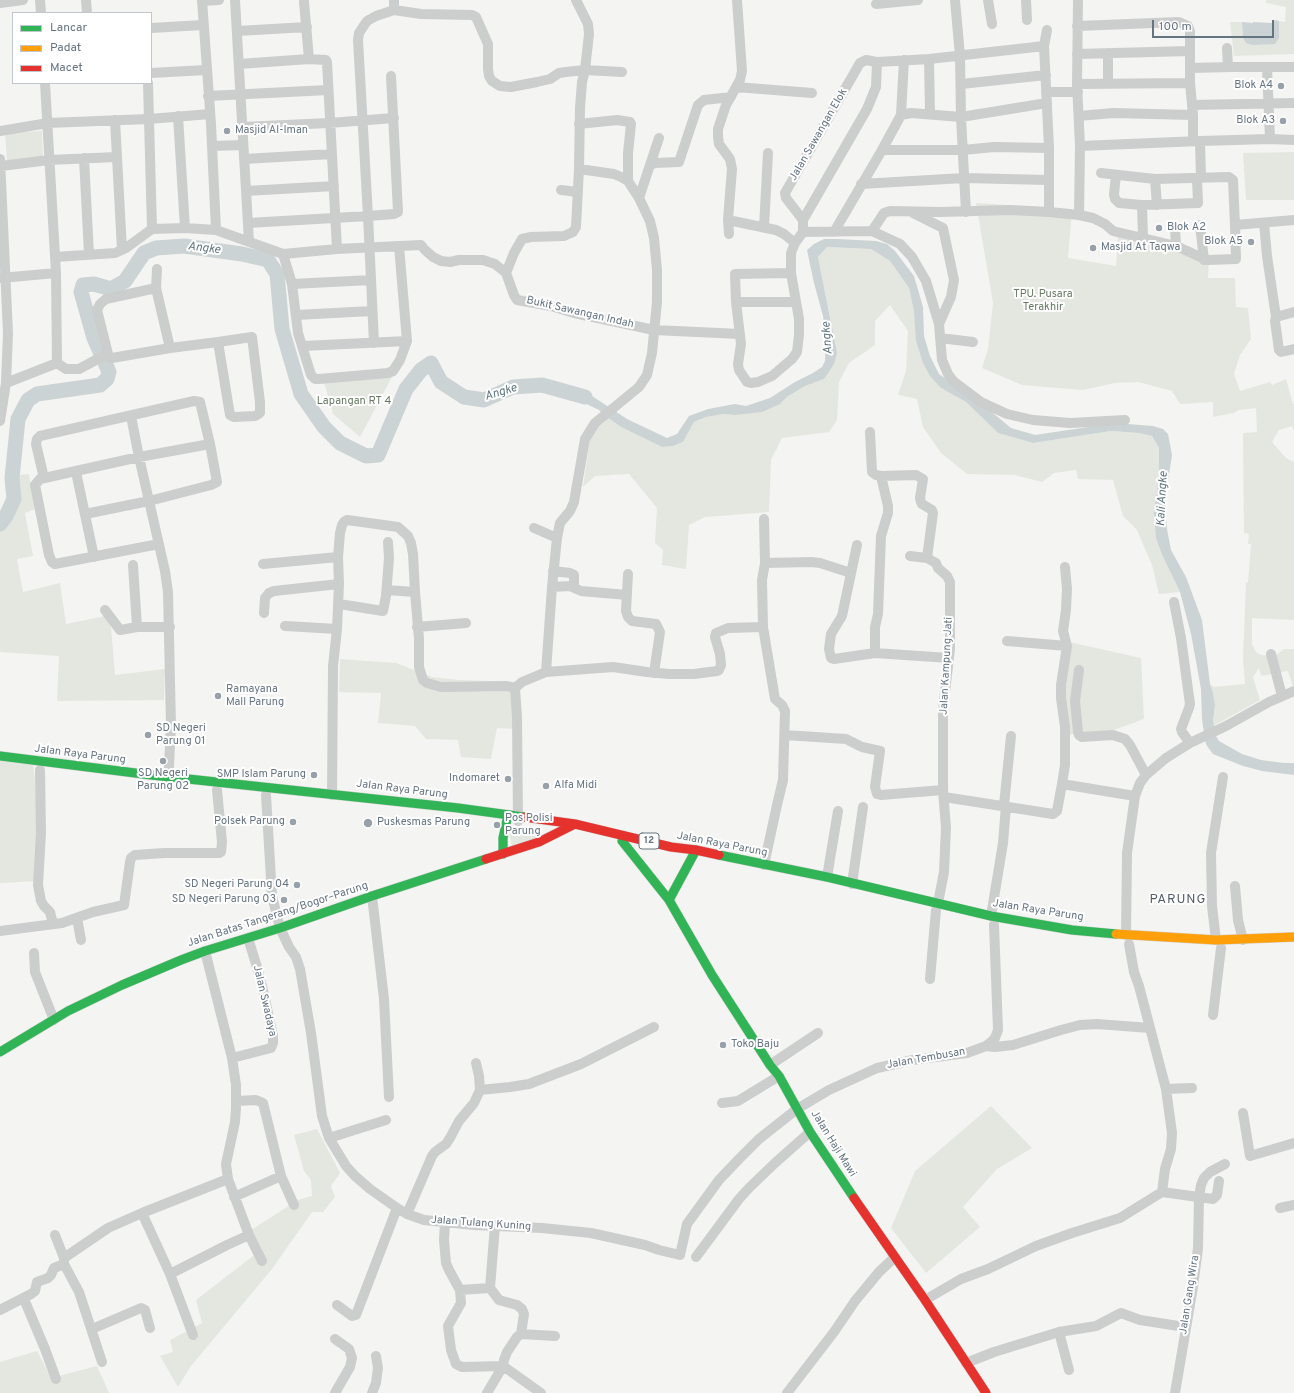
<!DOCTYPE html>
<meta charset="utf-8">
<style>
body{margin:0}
#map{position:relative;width:1294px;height:1393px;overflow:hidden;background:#f4f4f2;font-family:Overpass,sans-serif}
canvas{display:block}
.legend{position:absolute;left:12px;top:12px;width:140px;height:72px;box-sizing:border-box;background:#fff;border:1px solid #c1c7cd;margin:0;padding:5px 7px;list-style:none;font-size:12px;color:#657481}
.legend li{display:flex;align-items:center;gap:8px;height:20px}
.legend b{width:20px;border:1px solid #c1c7cd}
.scale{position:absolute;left:1152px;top:20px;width:122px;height:18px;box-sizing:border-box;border:2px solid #657481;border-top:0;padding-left:5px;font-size:12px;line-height:14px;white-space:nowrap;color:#657481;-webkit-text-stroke:3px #fff;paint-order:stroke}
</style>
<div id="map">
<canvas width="1294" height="1393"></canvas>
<ul class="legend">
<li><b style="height:5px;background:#30b455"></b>Lancar</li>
<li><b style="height:5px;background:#ff9f0a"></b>Padat</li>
<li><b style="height:5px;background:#e5322d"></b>Macet</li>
</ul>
<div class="scale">100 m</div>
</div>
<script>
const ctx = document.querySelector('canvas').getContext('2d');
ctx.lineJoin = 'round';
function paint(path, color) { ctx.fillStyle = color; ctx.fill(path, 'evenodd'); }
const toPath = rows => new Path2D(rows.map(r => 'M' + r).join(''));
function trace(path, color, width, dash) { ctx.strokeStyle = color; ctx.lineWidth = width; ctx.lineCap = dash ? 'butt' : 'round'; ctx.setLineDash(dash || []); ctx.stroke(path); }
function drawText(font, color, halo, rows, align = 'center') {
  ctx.font = font + ' Overpass,sans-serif'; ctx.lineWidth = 4; ctx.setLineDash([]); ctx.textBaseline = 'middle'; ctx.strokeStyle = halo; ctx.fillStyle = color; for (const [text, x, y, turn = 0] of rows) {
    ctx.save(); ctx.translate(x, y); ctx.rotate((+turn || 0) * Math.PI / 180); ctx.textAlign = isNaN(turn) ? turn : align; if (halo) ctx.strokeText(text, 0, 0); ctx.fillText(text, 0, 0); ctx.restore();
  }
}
paint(toPath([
 [1266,0,1294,0,1294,54,1234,56,1230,22,1242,22,1243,38,1279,38,1279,21,1285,22,1286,7,1266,3],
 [42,131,43,159,7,162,5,133],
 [1294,152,1294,200,1246,200,1243,153],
 [976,203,1072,209,1068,258,1116,266,1118,235,1209,257,1208,278,1235,278,1236,307,1248,308,1251,339,1240,355,1234,374,1240,391,1270,382,1272,385,1286,379,1293,404,1294,404,1294,431,1292,426,1279,430,1272,442,1286,458,1294,462,1294,620,1252,618,1252,644,1256,652,1261,655,1275,656,1284,649,1294,649,1294,686,1293,687,1288,671,1261,676,1259,668,1253,677,1260,700,1213,726,1213,721,1215,705,1213,693,1210,684,1214,687,1245,684,1243,659,1246,582,1248,583,1251,544,1248,544,1249,534,1244,533,1243,433,1257,432,1256,408,1239,410,1234,413,1213,417,1213,402,1180,404,1172,391,1138,382,1115,383,1083,390,1022,385,982,368,988,349,993,303],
 [827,247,871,249,890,261,909,288,914,312,941,388,966,402,998,433,1033,443,1111,431,1139,433,1152,436,1159,448,1159,473,1156,494,1163,557,1180,592,1159,594,1152,565,1137,530,1123,516,1113,480,1078,479,1076,470,1054,473,1042,482,1015,475,967,474,941,453,923,427,917,399,898,395,906,371,908,331,890,305,875,321,875,345,849,363,839,382,837,420,829,432,782,438,771,460,769,512,705,517,689,525,686,569,662,565,663,550,655,543,657,508,629,474,595,476,583,487,591,432,604,415,621,427,662,447,673,446,683,442,694,422,706,417,724,414,735,415,780,404,787,397,805,386,824,379,831,322,818,257],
 [393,375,360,437,333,414,324,382],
 [29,474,35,509,25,513,33,556,17,559,23,592,60,583,66,624,110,615,115,675,165,669,164,700,57,701,59,656,0,652,0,511,7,498,7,476],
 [1069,642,1141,658,1144,719,1111,731,1067,735,1063,695],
 [340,659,396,663,432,677,459,680,518,682,519,729,497,728,491,759,461,757,458,740,426,739,415,726,378,723,381,693,339,692],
 [0,761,33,765,39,810,37,881,0,883],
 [514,827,538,832,538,838,512,847,509,831],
 [991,1106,1032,1148,997,1169,963,1207,980,1227,926,1273,891,1228,915,1171],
 [317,1129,340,1173,331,1186,335,1197,323,1212,312,1212,272,1269,191,1366,178,1387,160,1356,173,1352,170,1340,202,1323,196,1300,262,1249,251,1230,298,1200,312,1196,311,1180,304,1171,294,1135],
 [37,1351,51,1378,97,1366,109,1393,0,1393,0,1362]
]), '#e4e7e0');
paint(toPath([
 [1275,20,1279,21,1279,38,1275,44,1252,45,1246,43,1243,38,1242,22,1253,23,1253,22,1272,23],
 [824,239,837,239,876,241,887,244,895,251,914,276,923,307,924,336,930,356,939,374,987,408,1011,428,1035,435,1115,423,1153,426,1163,429,1168,434,1172,455,1165,502,1167,529,1171,550,1186,577,1202,620,1210,684,1213,693,1215,705,1213,721,1216,736,1219,741,1242,754,1261,760,1284,763,1294,763,1294,775,1262,771,1243,766,1213,754,1207,746,1205,741,1202,719,1201,689,1191,634,1180,592,1163,557,1156,538,1154,514,1159,473,1159,448,1152,436,1139,433,1111,431,1033,443,998,433,966,402,941,388,930,376,923,363,916,341,914,312,909,288,890,261,871,249,827,247,818,257,837,353,834,364,824,379,805,386,787,397,780,404,762,412,735,415,724,414,706,417,694,422,683,442,673,446,662,447,621,427,604,415,599,410,566,394,568,389,589,394,627,419,667,438,677,434,689,416,708,409,735,404,746,406,770,398,795,382,813,373,822,367,825,361,826,338,823,316,814,283,807,250,814,244]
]), '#ccd3d5');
trace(toPath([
 [0,524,6,516,14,499,12,478,18,419,28,400,37,394,100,385,107,379,109,372,94,338,81,292,83,285,94,284,111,289,125,281,144,253,156,248,184,246,242,254,268,260,277,274,282,329,301,394,324,427,340,443,366,456,378,455,406,389,421,370,431,363,441,382,464,397,484,400,513,387,542,385,585,397]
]), '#ccd3d5', 15);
const fast = toPath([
 [0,756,151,775,458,808,524,817],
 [622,841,669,900,712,975,770,1065,779,1076,810,1132,854,1198],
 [503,854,503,838,508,815],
 [719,855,827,877,991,916,1072,930,1116,934],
 [669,900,696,850],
 [0,1052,68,1011,122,985,181,960,205,951,280,928,372,896,486,859]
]);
const slow = toPath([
 [1116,934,1216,940,1294,937]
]);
const jam = toPath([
 [524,817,575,824,671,847,696,850,719,855],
 [486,859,539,842,575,824],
 [854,1198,925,1300,986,1393]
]);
trace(fast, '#d1d2d1', 10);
trace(slow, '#d1d2d1', 10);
trace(jam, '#d1d2d1', 10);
trace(toPath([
 [40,0,41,13],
 [86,0,87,13],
 [202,0,211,124,216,230],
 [235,0,249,242],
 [955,0,960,56,961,117,966,212],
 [988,0,992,24],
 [1026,0,1027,20],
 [1078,0,1077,84,1080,146,1079,215],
 [202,1,219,0],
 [304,2,309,59],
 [0,3,23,0],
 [876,4,918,0],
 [394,10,421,14,472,15,476,17,488,44,488,69,489,76,492,81,500,86,511,87,537,82,550,79,559,73,566,72,585,70,622,72],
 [1077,26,1179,22,1188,26,1190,31,1190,83,1193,115,1193,141],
 [151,28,203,25],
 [1047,30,1044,46,1049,148,1049,212],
 [237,31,307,27],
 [1227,48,1228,67],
 [1077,54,1190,51],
 [929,59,930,114],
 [239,64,309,59,326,60,327,62,337,249],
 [1267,67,1270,139],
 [1190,68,1232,67,1294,67],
 [151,73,206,70],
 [45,83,56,273],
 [148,83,152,229],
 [1108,83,1108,53],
 [961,84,1046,75],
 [1077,84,1190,83],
 [736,87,812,93],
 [1046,92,1078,92],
 [208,96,328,90],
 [1192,105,1294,103],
 [901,115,904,60],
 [178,116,185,228],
 [1079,116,1113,113,1193,115],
 [115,120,122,250],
 [579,124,617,120,630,122,631,124,628,153,628,181],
 [242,127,329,123,394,118],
 [0,131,48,123,149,119,210,114],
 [1200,141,1201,178],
 [212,146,243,145],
 [1080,146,1200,141,1270,139,1294,140],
 [882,150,963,150,994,147,1049,148],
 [84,158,89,254],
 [0,159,8,333,6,383,0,421],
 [244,159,332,154],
 [650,165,655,163,679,162,698,105,704,100,731,97],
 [1,166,49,160,116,157],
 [1101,173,1155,179,1229,177,1233,180,1235,225],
 [1116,175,1114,194,1115,199,1119,203,1142,205,1198,203,1197,179],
 [1155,179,1157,205],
 [861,184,964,178,1048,180],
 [561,190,578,192],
 [246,191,334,186],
 [639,198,659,138],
 [1142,205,1143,238],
 [913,213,943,228,954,280,951,297,939,324],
 [728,220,776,230,784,234,795,243],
 [803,220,786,198,785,193,860,63,866,60,877,62,929,59,1044,46],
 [248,223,368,216,394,214,398,212,391,76],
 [1264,223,1267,256,1276,317,1275,321,1279,350,1281,352,1294,349],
 [1200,225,1204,260],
 [764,227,768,153],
 [1175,228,1176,246],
 [152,229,185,228,216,230,283,254,337,249,421,245,425,250,433,257,441,261,450,262,459,260,483,260,495,264,506,273,514,295,517,300,551,306,574,313,654,330,740,334],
 [872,231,884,213,890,211,940,212,1010,210,1049,212,1079,215,1093,218,1105,224,1113,231,1176,246,1207,260,1236,259,1235,225,1294,220],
 [803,232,872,231,900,244,912,257,926,281,939,324,942,360,948,374,953,381,981,402,1007,414,1033,420,1070,423,1125,420],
 [834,232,882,150,901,115,911,113,961,117,1047,103],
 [729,234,728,220,732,169,730,159,719,144,718,137,718,129,726,105,740,80,742,71,737,0],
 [283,254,292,284,298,333,311,375,315,379,319,379,388,373,393,371,400,360,407,341,399,246],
 [55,257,115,253,126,248,152,229],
 [157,269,156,288,170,348],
 [506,273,514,253,522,239,531,237,564,236,573,232,576,227,579,169],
 [791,273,735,274,736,302,741,344,738,364,739,370,747,382,751,383,758,382,772,376,792,359,797,352,799,335,799,319,791,273,791,253,795,243,803,232,803,220,867,109,876,87,877,62],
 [1,278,56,273,57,363,6,383],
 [292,284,371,280],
 [736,302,795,302],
 [296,315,372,311],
 [1276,317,1294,312],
 [940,338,973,342],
 [374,343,368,216,358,40,359,33,367,21,376,16,394,10,394,0],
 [303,346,407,341],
 [109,358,97,310,100,304,106,299,156,288],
 [57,363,66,369,79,369,105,355,109,358,112,358,170,348,218,342,252,337,260,402,260,413,255,416,234,417,230,415,218,342],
 [131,416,139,457,165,571,168,592,171,725,168,786],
 [870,432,872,472,876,475,881,476,916,475,923,479,920,498,921,502,922,504,932,510,933,513,927,558,936,563,938,568,947,576,950,582,950,649,944,701,943,714,943,790,946,828,944,872,938,903],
 [76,472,94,557],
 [881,476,888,506,888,513,881,536,878,614,875,627,875,653,949,658],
 [44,478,36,444,37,439,40,436,194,401,200,402,210,444,217,482,211,485,149,501,85,514],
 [764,519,765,563],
 [534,528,557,538],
 [159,544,55,564,52,562,49,555,35,485,40,479,139,457,210,444],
 [857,545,842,616,831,634,829,649,831,658,834,659,875,653],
 [910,556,927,558],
 [263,564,338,557],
 [133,565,137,627],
 [553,571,570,573,574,575,574,587],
 [628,574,626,611,628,617,632,621,656,624,660,632,654,673],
 [552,587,570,586,581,591,627,595],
 [415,592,419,639,419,667,423,680,427,683,441,687,507,686,515,688],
 [1174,602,1181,638,1190,704,1189,708,1181,729,1182,732,1190,743],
 [339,604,383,611,386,596,389,558,388,542],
 [105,610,120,630,137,627,170,627],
 [264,613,265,598,269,593,274,591,339,584],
 [285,626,337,629],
 [417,627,466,623],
 [763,627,775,699,782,705,785,711,783,780,777,805,764,865],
 [1007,641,1067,646],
 [1271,654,1282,696],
 [1079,670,1075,701,1078,732,1079,735,1082,737,1113,735,1125,739,1130,745,1146,775],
 [546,672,613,667,647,672,669,674,694,674,717,671,719,670,721,665,720,654,715,637,716,633,728,628,763,627,762,580,765,563,811,562,820,563,851,573],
 [785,735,846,739,862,747,880,751,875,787,877,794,881,795,943,790],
 [40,770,41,833,38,885,41,901,44,906,50,912,53,924],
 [1062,784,1065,765,1065,727,1061,698,1061,685,1067,646,1063,631,1066,610,1067,589,1065,567],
 [266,795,272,896,280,928,289,947,296,957,300,969,311,1033,322,1116,329,1138,346,1166,355,1176,370,1189,397,1208,407,1214,424,1220,474,1225,542,1228,591,1233,645,1245,659,1250,680,1255,687,1224,719,1180,739,1159,759,1139,797,1109,829,1090,877,1068,913,1060,967,1053,986,1046,992,1041,995,1038,998,1030,994,925],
 [332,795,333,666,337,629,339,584,338,557,340,533,342,525,344,522,347,520,398,527,408,536,411,543,413,554,415,592,387,590],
 [944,797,1053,814,1057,811,1062,784,1135,796],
 [1004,805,1011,736],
 [518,821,517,717,515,688,522,682,546,672,552,587,557,538,560,523,570,511,574,502,585,439,595,423,639,387,647,375,652,353,657,302,657,270,654,238,650,221,639,198,628,181,621,177,614,174,579,169,580,108,582,82,585,70,589,34,588,24,576,0],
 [827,877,838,811],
 [852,884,863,807],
 [1235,886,1238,920,1243,940],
 [372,896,384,999,389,1097],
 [991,916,1003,843,1006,806],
 [77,918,81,940],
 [0,931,62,923,93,912,124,905,130,862,131,858,135,855,164,853,219,853,221,852,222,842,217,790],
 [1126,935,1127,853,1135,796,1140,783,1146,775,1166,758,1190,743,1226,726,1269,702,1294,691],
 [1216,940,1212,906,1211,853,1223,777],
 [205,951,232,1058,236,1085,236,1108,235,1122,226,1164,228,1179,249,1235,262,1261],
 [34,953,35,972,54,1020],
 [930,979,936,910],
 [1213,1015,1221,948],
 [986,1046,995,1047,1013,1045,1061,1030,1080,1025,1097,1024,1150,1028],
 [232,1058,271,1048,273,1043,273,1036,263,990,256,964,248,938],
 [476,1063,479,1076,480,1090],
 [770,1065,818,1033],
 [1166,1089,1192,1088],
 [236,1101,256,1100,263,1103,281,1176,294,1205],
 [722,1103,738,1101,779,1076],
 [1243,1113,1250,1156,1294,1143],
 [329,1138,386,1120],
 [1162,1192,1213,1199,1217,1195,1219,1181],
 [234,1197,281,1176],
 [1280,1208,1294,1205],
 [142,1213,170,1274,193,1335],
 [407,1214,432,1156,435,1152,446,1144,450,1138,459,1121,474,1103,480,1090,510,1087,529,1084,581,1064,654,1027],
 [445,1222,444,1240,446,1263,449,1270,460,1290,490,1288],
 [495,1225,490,1288,499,1300,517,1305,522,1309,524,1314,521,1334],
 [55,1235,64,1258,64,1264,79,1292,102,1362],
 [696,1257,739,1199,749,1188,775,1163,810,1132],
 [64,1258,108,1228,142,1213,228,1179],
 [170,1274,227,1245,249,1235],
 [460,1290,461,1303,448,1326,451,1350,456,1364,462,1367,503,1366,541,1393],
 [24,1299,45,1349,56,1379],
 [925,1300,961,1279,988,1269,1036,1246,1072,1233,1120,1218,1162,1192,1165,1169,1171,1149,1172,1133,1166,1089,1139,986,1134,972,1129,944],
 [337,1305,352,1316,356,1315,397,1208],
 [0,1310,31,1294,35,1291,37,1282,48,1278,51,1275,54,1268,64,1264],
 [92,1329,141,1308,145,1310,150,1328],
 [1059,1332,1069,1370],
 [335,1339,349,1349,352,1358,350,1367,335,1393],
 [966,1363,994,1352,1059,1332,1096,1326,1121,1313,1140,1320,1185,1327],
 [372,1393,376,1383,377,1375,378,1368,376,1356],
 [487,1393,503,1366,504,1360,507,1352,517,1337,521,1334,555,1336],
 [787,1393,834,1332,855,1301,879,1272,895,1257],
 [1175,1393,1193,1287,1198,1248,1199,1197,1201,1185,1204,1178,1210,1172,1225,1164]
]), '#cccdcd', 10);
trace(fast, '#30b455', 9);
trace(slow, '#ff9f0a', 9);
trace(jam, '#e5322d', 9);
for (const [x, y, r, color] of [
 [1281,86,4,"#97a1a9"],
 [1283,121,4,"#97a1a9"],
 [227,131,4,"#97a1a9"],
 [1159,228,4,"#97a1a9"],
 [1251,242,4,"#97a1a9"],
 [1093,248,4,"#97a1a9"],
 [218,696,4,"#97a1a9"],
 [148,735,4,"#97a1a9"],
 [163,761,4,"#97a1a9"],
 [314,775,4,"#97a1a9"],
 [508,779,4,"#97a1a9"],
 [546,786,4,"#97a1a9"],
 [293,822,4,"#97a1a9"],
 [368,823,5,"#97a1a9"],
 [497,825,4,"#97a1a9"],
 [297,885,4,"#97a1a9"],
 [284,900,4,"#97a1a9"],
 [723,1045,4,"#97a1a9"]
]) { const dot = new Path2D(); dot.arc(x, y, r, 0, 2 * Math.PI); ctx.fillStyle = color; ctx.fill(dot); trace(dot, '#fff', 1.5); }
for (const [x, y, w] of [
 [649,841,20]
]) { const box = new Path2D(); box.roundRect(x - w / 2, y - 8, w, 16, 3); ctx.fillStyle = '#fff'; ctx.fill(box); trace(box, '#657481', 1); }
drawText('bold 10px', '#657481', null, [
 ["12",649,841]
]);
drawText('11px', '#657481', '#fff', [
 ["Blok A4",1273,86,"right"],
 ["Blok A3",1275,121,"right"],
 ["Masjid Al-Iman",235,131],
 ["Blok A2",1167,228],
 ["Blok A5",1243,242,"right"],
 ["Masjid At Taqwa",1101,248],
 ["Ramayana",226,690],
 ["Mall Parung",226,703],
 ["SD Negeri",156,729],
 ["Parung 01",156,742],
 ["SD Negeri",163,774,"center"],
 ["Parung 02",163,787,"center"],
 ["SMP Islam Parung",306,775,"right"],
 ["Indomaret",500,779,"right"],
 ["Alfa Midi",554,786],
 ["Pos Polisi",505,819],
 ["Parung",505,832],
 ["Polsek Parung",285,822,"right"],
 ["Puskesmas Parung",377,823],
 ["SD Negeri Parung 04",289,885,"right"],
 ["SD Negeri Parung 03",276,900,"right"],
 ["Toko Baju",731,1045]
], 'left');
drawText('11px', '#657481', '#fff', [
 ["Jalan Sawangan Elok",819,135,-60],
 ["Bukit Sawangan Indah",580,313,13],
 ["Jalan Kampung Jati",947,666,-87],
 ["Jalan Raya Parung",80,755,7],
 ["Jalan Raya Parung",402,790,7],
 ["Jalan Raya Parung",722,845,11],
 ["Jalan Raya Parung",1038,911,9],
 ["Jalan Batas Tangerang/Bogor–Parung",278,915,-18],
 ["Jalan Swadaya",264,1001,77],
 ["Jalan Tembusan",926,1059,-10],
 ["Jalan Haji Mawi",833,1144,58],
 ["Jalan Tulang Kuning",481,1224,4],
 ["Jalan Gang Wira",1190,1295,-81]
]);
drawText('11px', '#677963', '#fff', [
 ["TPU. Pusara",1043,295],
 ["Terakhir",1043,308],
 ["Lapangan RT 4",354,402]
]);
drawText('italic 12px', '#60767f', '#fff', [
 ["Angke",204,249,7],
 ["Angke",828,338,-94],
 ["Angke",501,393,-17],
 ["Kali Angke",1163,499,-87]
]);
ctx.letterSpacing = '1px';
drawText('13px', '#525d67', '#fff', [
 ["PARUNG",1178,900]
]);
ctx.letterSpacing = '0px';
</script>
